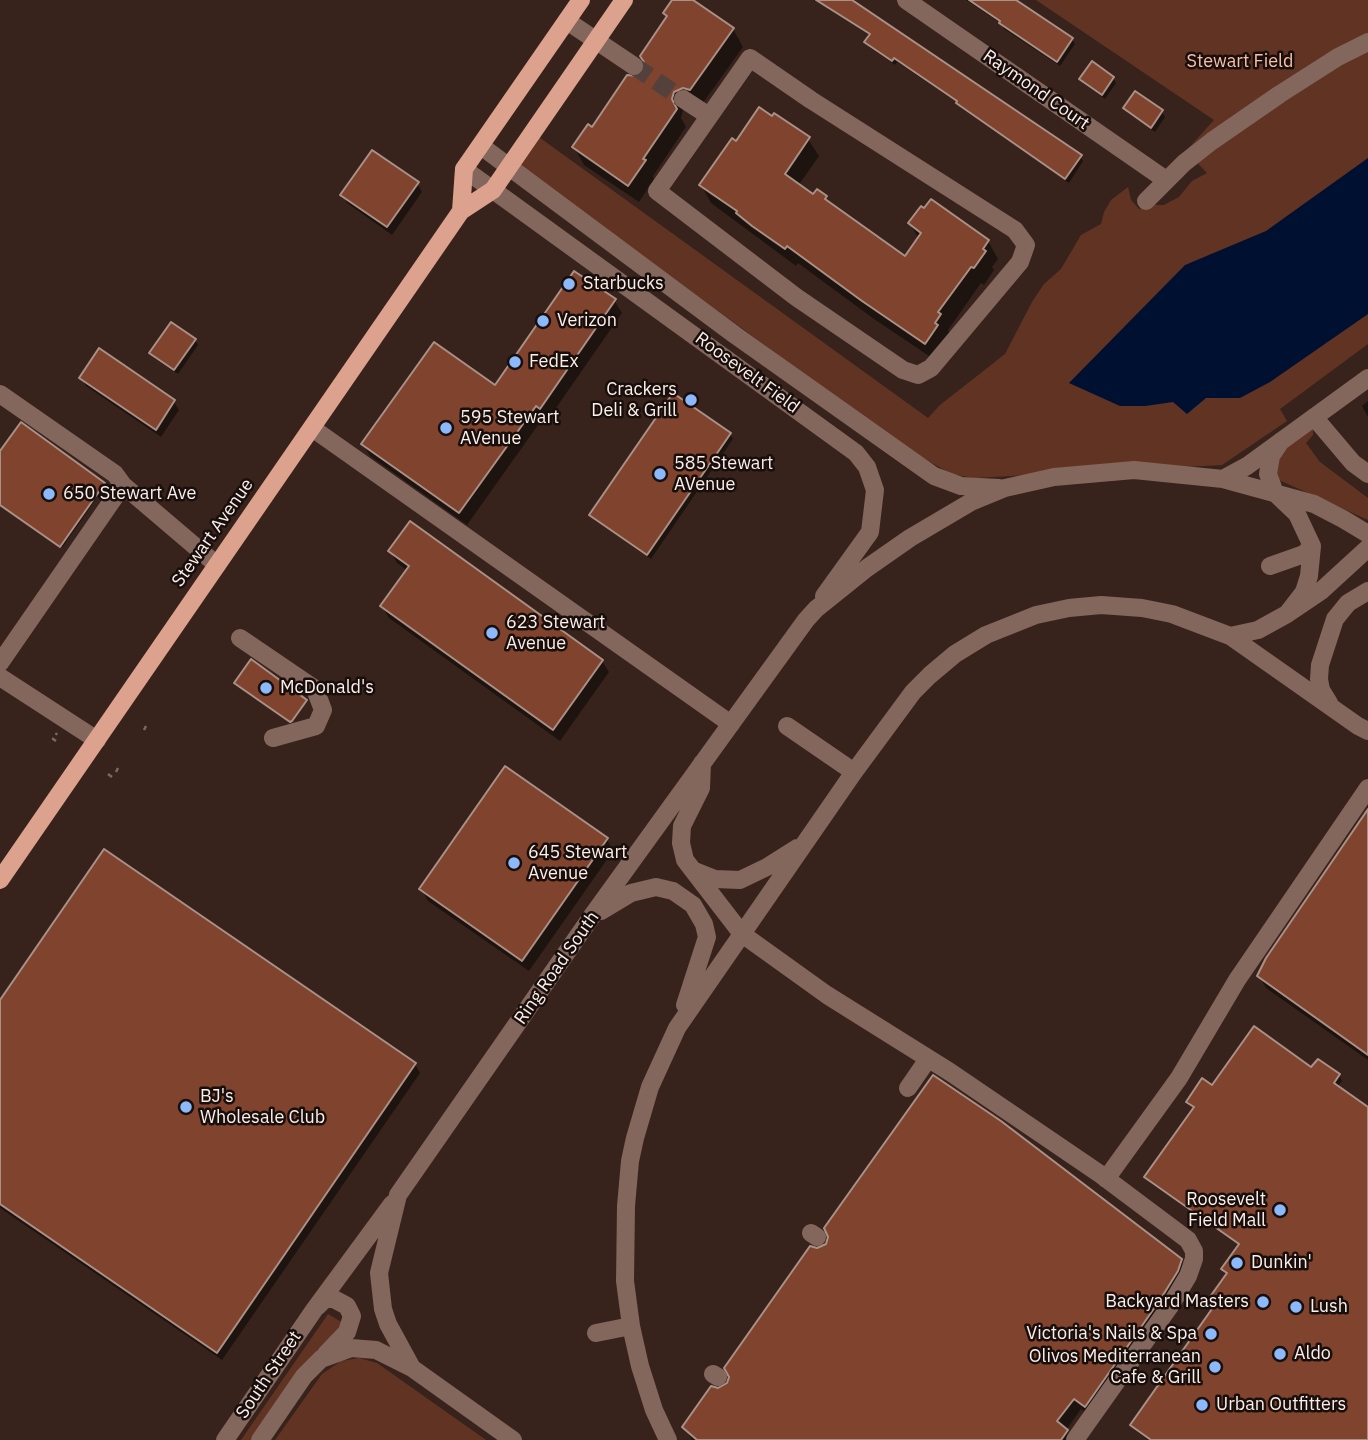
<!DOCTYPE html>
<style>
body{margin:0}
canvas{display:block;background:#37231c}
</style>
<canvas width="1368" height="1440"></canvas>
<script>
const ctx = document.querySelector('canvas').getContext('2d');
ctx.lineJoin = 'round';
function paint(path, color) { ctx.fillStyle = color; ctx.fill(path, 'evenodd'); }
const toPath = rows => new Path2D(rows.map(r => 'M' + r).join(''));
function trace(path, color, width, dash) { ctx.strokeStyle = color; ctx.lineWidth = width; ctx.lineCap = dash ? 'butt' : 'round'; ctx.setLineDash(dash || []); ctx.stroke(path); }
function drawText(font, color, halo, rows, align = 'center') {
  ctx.font = font + ' "IBM Plex Sans",sans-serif'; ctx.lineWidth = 5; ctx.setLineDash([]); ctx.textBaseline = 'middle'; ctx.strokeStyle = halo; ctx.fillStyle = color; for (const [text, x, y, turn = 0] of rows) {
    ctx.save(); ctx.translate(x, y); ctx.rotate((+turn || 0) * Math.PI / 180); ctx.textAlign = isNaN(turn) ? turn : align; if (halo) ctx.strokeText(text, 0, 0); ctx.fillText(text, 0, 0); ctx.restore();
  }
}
paint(toPath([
 [1036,0,1368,0,1368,344,1280,409,1287,421,1222,465,973,478,952,474,912,452,516,164,536,135,928,418,940,405,1005,354,1032,302,1044,284,1061,269,1081,235,1101,224,1104,212,1111,200,1128,187,1131,200,1139,209,1149,205,1164,205,1179,197,1192,181,1207,173,1186,151,1214,120],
 [1313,429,1313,435,1306,443,1320,462,1368,498,1368,520,1279,480,1274,472,1280,451],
 [328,1314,343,1323,260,1440,241,1440],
 [359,1358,377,1363,486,1440,275,1440,322,1374,341,1361]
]), '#613323');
paint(toPath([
 [1368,158,1368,314,1270,382,1240,398,1206,398,1187,414,1173,402,1145,406,1120,406,1069,383,1185,265,1266,231]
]), '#001031');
paint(toPath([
 [674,0,690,0,733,29,743,47,700,107,694,105,683,110,681,118,686,127,653,176,654,179,639,202,584,165,574,147,645,73,668,19,665,13],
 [814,0,849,0,1080,156,1083,161,1069,183,961,108,958,103,897,62,895,65,869,47,866,42,871,36],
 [966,0,1012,0,1072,39,1075,44,1060,66,1004,29,1000,23],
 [1113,78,1116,83,1105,99,1084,84,1081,79],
 [1136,93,1162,112,1165,117,1155,132,1128,113,1125,108],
 [808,139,819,156,798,186,814,196,825,197,829,204,905,259,919,239,910,224,988,241,998,259,992,267,994,270,984,285,981,283,948,330,950,333,935,360,874,319,798,263,796,266,711,203,701,185,737,144],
 [417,183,422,192,392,235,347,203,342,195],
 [614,300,622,313,547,421,543,418,467,525,370,456,363,444,496,388],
 [195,340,198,345,178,374,154,358,151,353],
 [99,351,174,402,179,410,161,437,86,386,81,378],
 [1368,401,1368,417,1362,406],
 [730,434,733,439,651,559,594,520,591,515],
 [0,454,103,484,105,486,62,548,0,504],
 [390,551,602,661,609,672,560,741,389,618,382,607,408,571,397,563],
 [1368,812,1368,1060,1266,988,1259,976],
 [607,839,613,851,529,971,428,901,421,889],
 [0,1003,415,1064,420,1073,222,1360,0,1208],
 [1312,1070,1339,1075,1342,1081,1337,1087,1368,1109,1368,1440,1148,1440,1135,1430,1132,1425,1215,1308,1209,1301,1227,1276,1223,1269,1240,1246,1149,1182,1146,1177,1194,1109,1188,1102,1212,1087],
 [1181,1260,1187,1272,1092,1417,1081,1409,1066,1430,1073,1440,692,1440,684,1427,719,1390]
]), '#0007');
const building = toPath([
 [672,0,693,0,734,28,690,90,683,88,674,92,672,99,677,109,643,159,646,160,628,186,572,147,588,124,592,127,627,75,638,76,644,72,644,62,640,56,667,16,663,13,672,0],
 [816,0,852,0,1082,155,1065,179,956,103,957,101,894,58,892,61,864,42,870,34,816,0],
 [969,0,1016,0,1073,38,1057,62,999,23,1000,21,969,0],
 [1092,61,1114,77,1102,95,1079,79,1092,61],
 [1135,91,1163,110,1151,128,1123,108,1135,91],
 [759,107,772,116,774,113,810,137,785,174,813,194,817,189,827,196,825,199,905,256,921,233,908,223,921,206,924,208,931,199,989,240,983,249,986,251,974,268,971,267,938,312,941,314,935,323,938,325,925,344,862,301,787,246,785,249,752,226,736,213,737,211,699,185,732,138,736,141,759,107],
 [372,150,419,182,387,227,340,195,372,150],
 [574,271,616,299,540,409,536,406,459,513,361,444,434,342,495,385,574,271],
 [171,322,196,339,174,370,149,353,171,322],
 [99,348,175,400,156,430,79,378,99,348],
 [673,393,731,433,647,555,589,515,673,393],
 [21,422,105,483,60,547,0,505,0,451,21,422],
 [410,521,603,660,553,730,380,606,409,566,388,551,410,521],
 [251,659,307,700,292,721,290,722,234,683,251,659],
 [505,766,608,838,522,961,419,889,505,766],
 [1368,809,1368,1055,1257,976,1266,958,1368,809],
 [104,849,416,1063,217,1353,0,1204,0,1000,104,849],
 [1254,1026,1311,1067,1318,1059,1340,1074,1334,1083,1368,1107,1368,1440,1151,1440,1130,1425,1214,1306,1207,1301,1227,1273,1221,1269,1239,1244,1144,1177,1194,1107,1186,1102,1202,1078,1212,1085,1254,1026],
 [933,1075,1001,1121,1182,1259,1178,1271,1160,1300,1085,1407,1074,1399,1057,1421,1068,1430,1061,1440,697,1440,682,1427,711,1386,718,1388,727,1383,729,1377,724,1368,810,1246,817,1248,826,1244,828,1237,824,1228,933,1075]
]);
paint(building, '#80432e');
trace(building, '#aa9188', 2);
trace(toPath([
 [634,66,683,99]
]), '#55413b', 18, [18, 9]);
trace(toPath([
 [144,730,146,726],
 [56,741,53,739,57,733],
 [116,772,118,768],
 [108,774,112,777]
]), '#7a6862', 2.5, [5, 3.5]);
trace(toPath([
 [906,0,1166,180],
 [567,21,634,66],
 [750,58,811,100,1015,230,1026,245,1020,262,931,368,918,375,903,370,796,297,657,191,750,58],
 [683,99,709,116],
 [481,146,735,335,934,476,961,486,999,488],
 [464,169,856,453,867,467,875,490,870,532,824,596],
 [1146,201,1184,163,1212,141,1280,94,1338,57,1368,42],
 [0,394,115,474,123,485,217,565],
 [1314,417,1353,463,1368,474],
 [312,428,731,724],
 [1281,441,1271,456,1268,474,1275,493,1297,514,1312,546,1309,576,1304,592,1287,614],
 [1223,479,1247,466,1368,378],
 [1270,566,1304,554,1312,546],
 [1230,636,1258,630,1287,614,1321,591,1368,548],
 [240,638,315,689,323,710,316,726,273,738],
 [0,663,123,485],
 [0,677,97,740],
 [1329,703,1321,690,1319,679,1320,665,1335,619,1348,603,1368,591],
 [787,726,854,772],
 [702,763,701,788,682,826,681,843,685,860,742,934,827,995,950,1072,1100,1174,1188,1240,1194,1251,1194,1259,1188,1276,1170,1306,1075,1440],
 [695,871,715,879,740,880,767,867,797,848],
 [601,911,631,893,656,887,673,891,693,905,704,924,707,937,685,1005],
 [908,1088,928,1059],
 [1106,1179,1179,1078,1237,980,1368,788],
 [811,1233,817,1237],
 [317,1307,325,1299,334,1299,347,1306,352,1316,347,1332,326,1354],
 [596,1333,631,1326],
 [412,1368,388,1324,383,1309,379,1273,398,1195,592,916,806,620,816,609,867,568,910,538,971,502,1005,488,1054,477,1134,470,1223,479,1314,504,1343,519,1368,534],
 [713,1374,718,1377],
 [225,1440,314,1310,392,1204],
 [260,1440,304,1376,321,1359,351,1348,376,1350,412,1368,513,1440],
 [668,1440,654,1410,640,1366,631,1326,625,1281,626,1206,630,1161,635,1138,650,1087,677,1028,854,772,913,692,930,675,955,654,986,635,1036,615,1069,608,1101,605,1142,608,1172,614,1230,636,1358,726,1368,731]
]), '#83665c', 18);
trace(toPath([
 [461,211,464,169,581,0],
 [0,880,461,211,493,190,624,0]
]), '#dda28d', 18);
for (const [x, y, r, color] of [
 [569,284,7,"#8cb9fc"],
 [543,321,7,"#8cb9fc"],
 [515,362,7,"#8cb9fc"],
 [691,400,7,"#8cb9fc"],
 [446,428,7,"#8cb9fc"],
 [660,474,7,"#8cb9fc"],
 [49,494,7,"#8cb9fc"],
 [492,633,7,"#8cb9fc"],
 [266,688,7,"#8cb9fc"],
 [514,863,7,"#8cb9fc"],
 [186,1107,7,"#8cb9fc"],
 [1280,1210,7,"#8cb9fc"],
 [1237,1263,7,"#8cb9fc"],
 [1263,1302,7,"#8cb9fc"],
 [1296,1307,7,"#8cb9fc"],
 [1211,1334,7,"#8cb9fc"],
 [1280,1354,7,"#8cb9fc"],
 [1215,1367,7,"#8cb9fc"],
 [1202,1405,7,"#8cb9fc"]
]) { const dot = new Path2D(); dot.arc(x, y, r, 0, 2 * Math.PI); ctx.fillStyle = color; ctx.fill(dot); trace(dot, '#180f0c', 2.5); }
drawText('18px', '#f9bfab', '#180f0c', [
 ["Stewart Field",1240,62]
]);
drawText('18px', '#fceee9', '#180f0c', [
 ["Raymond Court",1036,90,35],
 ["Roosevelt Field",747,373,36],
 ["Stewart Avenue",213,533,-55],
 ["Ring Road South",557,968,-55],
 ["South Street",269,1375,-56]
]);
drawText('18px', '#fceee9', '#180f0c', [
 ["Starbucks",583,284],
 ["Verizon",557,321],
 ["FedEx",529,362],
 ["Crackers",677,390,"right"],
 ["Deli & Grill",677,411,"right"],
 ["595 Stewart",460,418],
 ["AVenue",460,439],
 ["585 Stewart",674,464],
 ["AVenue",674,485],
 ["650 Stewart Ave",63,494],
 ["623 Stewart",506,623],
 ["Avenue",506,644],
 ["McDonald's",280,688],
 ["645 Stewart",528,853],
 ["Avenue",528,874],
 ["BJ's",200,1097],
 ["Wholesale Club",200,1118],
 ["Roosevelt",1266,1200,"right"],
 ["Field Mall",1266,1221,"right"],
 ["Dunkin'",1251,1263],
 ["Backyard Masters",1249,1302,"right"],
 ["Lush",1310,1307],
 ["Victoria's Nails & Spa",1197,1334,"right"],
 ["Aldo",1294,1354],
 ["Olivos Mediterranean",1201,1357,"right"],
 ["Cafe & Grill",1201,1378,"right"],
 ["Urban Outfitters",1216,1405]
], 'left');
</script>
